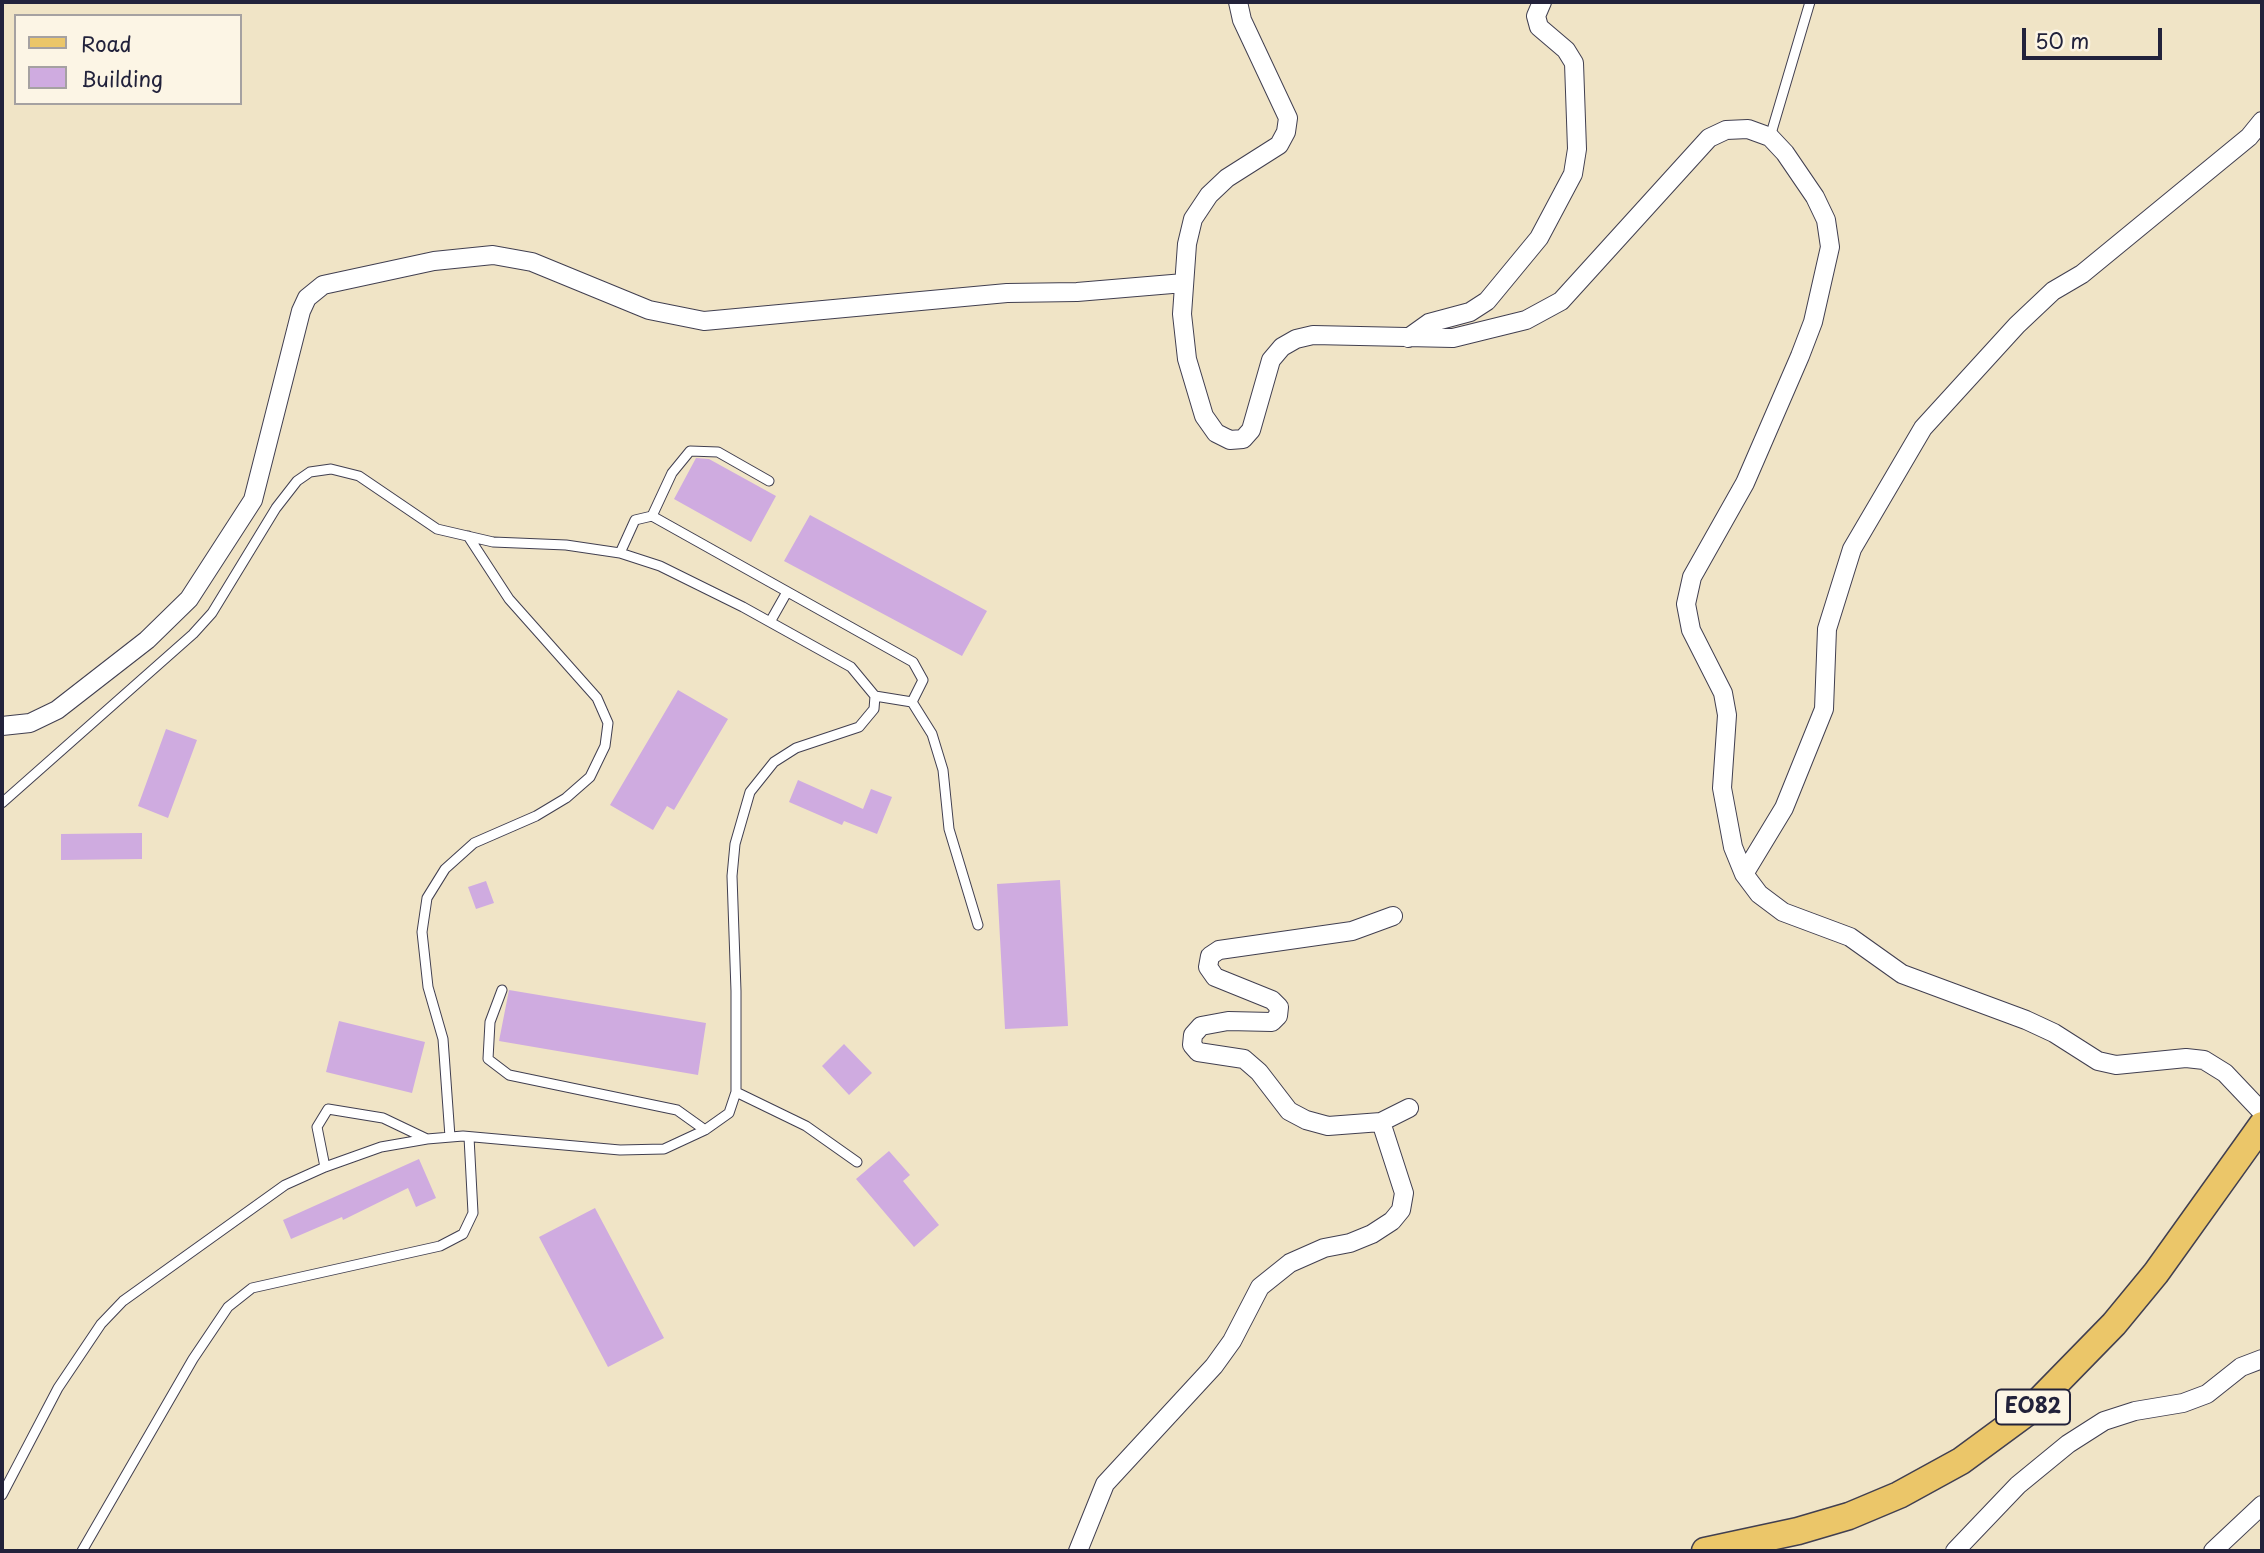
<!DOCTYPE html>
<meta charset="utf-8">
<style>
body{margin:0}
#map{position:relative;width:2264px;height:1553px;overflow:hidden;background:#f0e4c6;font-family:"Playpen Sans",sans-serif}
canvas{display:block}
.frame{position:absolute;inset:0;border:4px solid #22223b;pointer-events:none}
.legend{position:absolute;left:14px;top:14px;width:228px;height:91px;box-sizing:border-box;background:#fcf5e5;border:2px solid #a5a1a1;margin:0;padding:9px 12px;list-style:none;font-size:21px;color:#22223b}
.legend li{display:flex;align-items:center;gap:14px;height:35px}
.legend b{width:35px;border:2px solid #a5a1a1}
.scale{position:absolute;left:2022px;top:28px;width:140px;height:32px;box-sizing:border-box;border:4px solid #22223b;border-top:0;padding-left:9px;font-size:21px;line-height:24px;white-space:nowrap;color:#22223b;-webkit-text-stroke:5px #fcf5e5;paint-order:stroke}
</style>
<div id="map">
<canvas width="2264" height="1553"></canvas>
<div class="frame"></div>
<ul class="legend">
<li><b style="height:9px;background:#ebc669"></b>Road</li>
<li><b style="height:19px;background:#cfabe0"></b>Building</li>
</ul>
<div class="scale">50 m</div>
</div>
<script>
const ctx = document.querySelector('canvas').getContext('2d');
ctx.lineJoin = 'round';
function paint(path, color) { ctx.fillStyle = color; ctx.fill(path, 'evenodd'); }
const toPath = rows => new Path2D(rows.map(r => 'M' + r).join(''));
function trace(path, color, width, dash) { ctx.strokeStyle = color; ctx.lineWidth = width; ctx.lineCap = dash ? 'butt' : 'round'; ctx.setLineDash(dash || []); ctx.stroke(path); }
function drawText(font, color, halo, rows, align = 'center') {
  ctx.font = font + ' "Playpen Sans",sans-serif'; ctx.lineWidth = 7; ctx.setLineDash([]); ctx.textBaseline = 'middle'; ctx.strokeStyle = halo; ctx.fillStyle = color; for (const [text, x, y, turn = 0] of rows) {
    ctx.save(); ctx.translate(x, y); ctx.rotate((+turn || 0) * Math.PI / 180); ctx.textAlign = isNaN(turn) ? turn : align; if (halo) ctx.strokeText(text, 0, 0); ctx.fillText(text, 0, 0); ctx.restore();
  }
}
paint(toPath([
 [696,458,709,459,776,496,751,542,674,499],
 [810,515,987,611,962,656,784,561],
 [678,690,728,719,674,810,667,806,653,830,610,805],
 [166,729,197,740,168,818,138,806],
 [798,780,863,809,871,789,892,797,877,834,844,821,842,825,789,802],
 [142,833,142,859,61,860,61,834],
 [1060,880,1068,1026,1005,1029,997,884],
 [486,881,494,903,476,909,468,887],
 [509,990,706,1023,698,1075,499,1041],
 [339,1021,425,1042,412,1093,326,1072],
 [844,1044,872,1073,849,1095,822,1066],
 [889,1151,910,1175,903,1181,939,1225,914,1247,856,1179],
 [419,1159,436,1198,416,1207,408,1188,343,1220,342,1217,291,1239,283,1220],
 [595,1208,664,1338,608,1367,539,1237]
]), '#cfabe0');
const service = toPath([
 [1770,137,1810,2],
 [652,516,672,473,690,451,718,452,769,481],
 [620,553,635,520,652,516,913,662,923,680,912,702,932,734,943,770,949,829,978,925],
 [770,622,787,592],
 [875,696,912,702],
 [2,803,193,634,212,613,276,508,297,481,310,472,331,469,359,476,437,529,493,542,566,545,620,553,660,566,743,607,851,667,875,696,874,709,859,727,796,748,774,762,750,792,735,844,732,876,736,991,736,1092,729,1113,705,1130,664,1149,620,1150,463,1136,427,1139,381,1147,325,1167,285,1185,123,1301,101,1324,58,1388,2,1495],
 [502,990,490,1022,488,1059,509,1075,677,1110,705,1130],
 [736,1092,806,1126,857,1162],
 [450,1137,443,1039,428,987,422,932,427,898,445,869,474,843,536,816,566,798,590,777,605,746,608,723,597,698,509,599,468,536],
 [325,1167,317,1127,328,1109,383,1118,427,1139],
 [82,1551,193,1359,228,1307,252,1288,440,1246,463,1234,473,1213,469,1137]
]);
const minor = toPath([
 [1238,2,1242,20,1288,118,1286,132,1279,145,1227,178,1209,195,1193,219,1187,244,1182,314,1187,359,1204,416,1216,433,1230,440,1243,439,1251,430,1271,360,1282,347,1296,339,1313,335,1453,338,1526,320,1561,301,1709,138,1726,130,1748,129,1770,137,1785,153,1815,197,1826,220,1830,247,1813,322,1800,356,1745,483,1692,577,1686,604,1691,630,1723,693,1727,715,1722,788,1733,847,1744,874,1759,894,1783,912,1850,937,1902,974,2026,1020,2054,1033,2098,1061,2116,1065,2186,1058,2204,1060,2225,1073,2262,1112],
 [1408,338,1429,323,1470,312,1487,301,1539,238,1573,174,1577,149,1574,63,1566,50,1539,27,1536,16,1542,2],
 [2,726,30,723,57,710,147,640,189,599,253,500,301,311,307,298,323,285,434,261,493,255,532,262,649,310,704,321,1007,293,1077,292,1184,283],
 [1744,874,1784,808,1824,709,1827,629,1852,549,1923,428,2017,325,2053,291,2082,274,2249,137,2262,121],
 [1381,1122,1409,1108],
 [1078,1551,1105,1484,1214,1366,1232,1341,1260,1287,1290,1263,1324,1248,1350,1243,1372,1234,1392,1221,1401,1210,1404,1193,1381,1122,1328,1126,1306,1120,1289,1111,1259,1072,1244,1059,1198,1052,1192,1045,1193,1035,1201,1026,1228,1021,1272,1022,1278,1016,1279,1007,1272,1000,1215,977,1208,967,1210,956,1219,950,1352,931,1393,916],
 [1955,1551,2018,1485,2068,1444,2104,1421,2135,1411,2183,1403,2207,1394,2241,1367,2262,1359],
 [2213,1551,2262,1505]
]);
const primary = toPath([
 [1705,1551,1798,1531,1849,1516,1899,1495,1961,1461,2029,1411,2114,1324,2156,1273,2262,1125]
]);
trace(service, '#413f50', 11);
trace(minor, '#413f50', 20);
trace(primary, '#413f50', 29);
trace(service, '#fff', 9);
trace(minor, '#fff', 18);
trace(primary, '#ebc669', 26);
for (const [x, y, w] of [
 [2033,1407,74]
]) { const box = new Path2D(); box.roundRect(x - w / 2, y - 17.5, w, 35, 5); ctx.fillStyle = '#fcf5e5'; ctx.fill(box); trace(box, '#22223b', 2); }
drawText('bold 21px', '#22223b', null, [
 ["ΕΟ82",2033,1407]
]);
</script>
